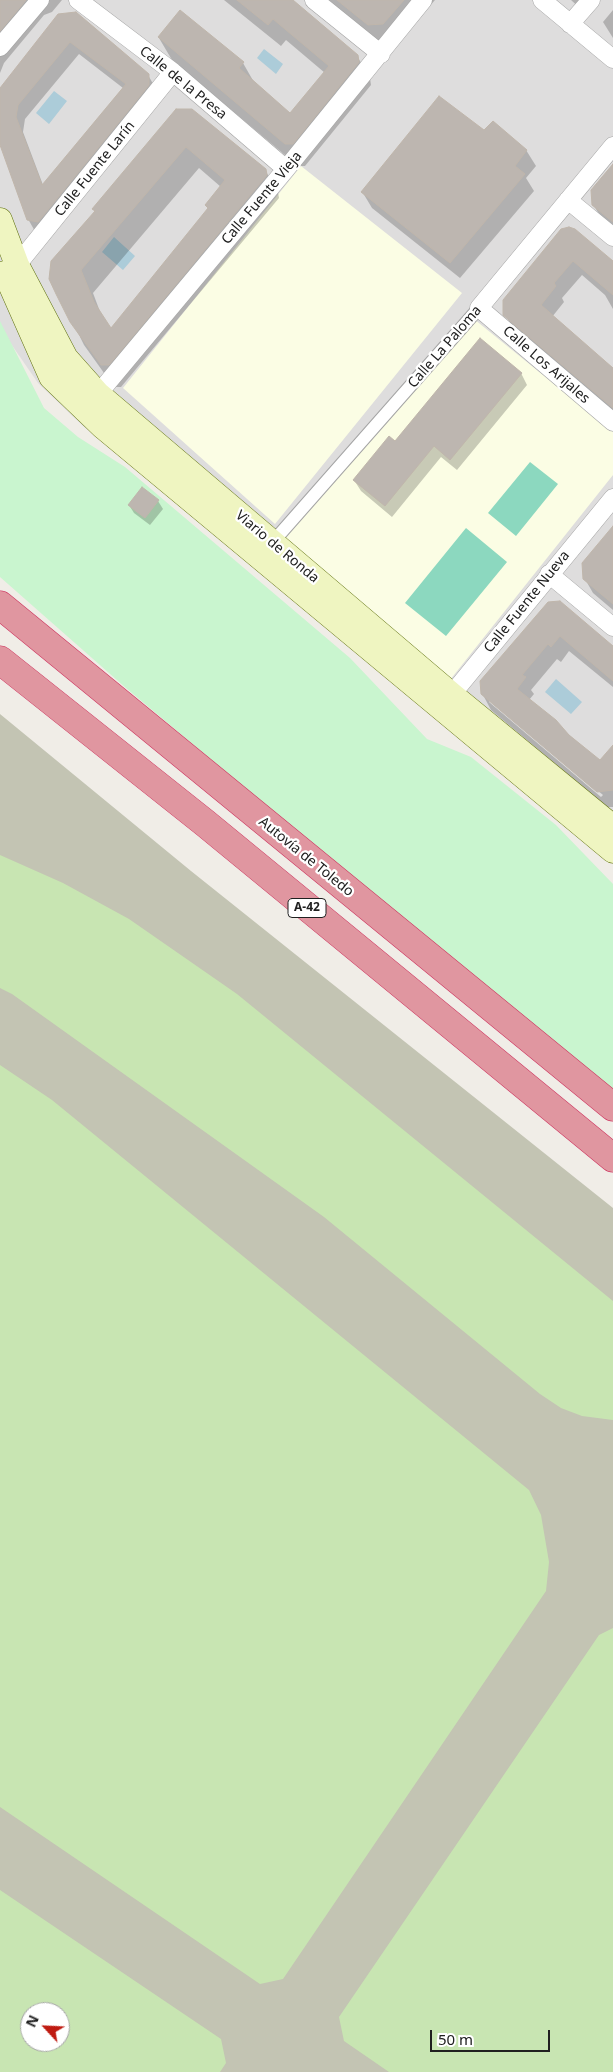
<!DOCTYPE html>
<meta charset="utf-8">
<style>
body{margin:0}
#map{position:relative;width:613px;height:2072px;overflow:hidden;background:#f0ede7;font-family:"Noto Sans",sans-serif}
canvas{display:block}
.north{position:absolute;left:20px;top:2002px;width:50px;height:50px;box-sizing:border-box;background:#fff;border:1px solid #a6a6a6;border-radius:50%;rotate:295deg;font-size:14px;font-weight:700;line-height:20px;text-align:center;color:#202020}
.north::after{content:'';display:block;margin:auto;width:18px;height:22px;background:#bf1b11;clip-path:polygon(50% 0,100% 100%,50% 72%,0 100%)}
.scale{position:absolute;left:430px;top:2030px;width:120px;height:22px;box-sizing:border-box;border:2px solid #202020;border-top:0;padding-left:6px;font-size:15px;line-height:18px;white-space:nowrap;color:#202020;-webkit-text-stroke:4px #fff;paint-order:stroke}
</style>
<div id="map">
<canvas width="613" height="2072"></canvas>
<div class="north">N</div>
<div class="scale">50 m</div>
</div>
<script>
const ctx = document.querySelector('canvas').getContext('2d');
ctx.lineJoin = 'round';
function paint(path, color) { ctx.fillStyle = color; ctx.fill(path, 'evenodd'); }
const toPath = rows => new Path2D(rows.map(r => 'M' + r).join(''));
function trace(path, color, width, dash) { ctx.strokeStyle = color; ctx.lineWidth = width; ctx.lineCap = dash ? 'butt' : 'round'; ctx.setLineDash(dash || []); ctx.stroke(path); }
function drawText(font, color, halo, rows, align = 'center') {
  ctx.font = font + ' "Noto Sans",sans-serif'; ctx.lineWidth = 4.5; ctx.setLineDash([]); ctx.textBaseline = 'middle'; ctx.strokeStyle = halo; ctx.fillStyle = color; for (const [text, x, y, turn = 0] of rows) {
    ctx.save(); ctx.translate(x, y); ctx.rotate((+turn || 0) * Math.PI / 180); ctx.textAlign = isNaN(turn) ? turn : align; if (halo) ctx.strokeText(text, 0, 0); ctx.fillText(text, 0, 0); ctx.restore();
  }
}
paint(toPath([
 [0,0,613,0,613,847,83,426,38,383,0,328]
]), '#dedddd');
paint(toPath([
 [301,166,462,293,275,524,123,388],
 [474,319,613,432,613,475,450,680,283,537]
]), '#fbfde4');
paint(toPath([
 [0,714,191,871,613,1208,613,2072,0,2072],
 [30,2012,60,2012,60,2042,30,2042]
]), '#c3c4b3');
paint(toPath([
 [0,855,63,883,129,919,237,994,613,1301,613,1420,582,1416,561,1408,540,1394,324,1217,12,994,0,988],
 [0,1065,52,1100,529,1490,541,1515,549,1562,546,1591,283,1979,260,1984,0,1807],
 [613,1628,613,2072,389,2072,344,2041,339,2017,599,1635],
 [0,1890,221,2039,226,2063,220,2072,0,2072],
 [30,2012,60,2012,60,2042,30,2042]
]), '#c8e5b2');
paint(toPath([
 [0,321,44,408,78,437,125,467,350,658,427,739,471,757,556,825,613,884,613,1098,126,688,0,577]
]), '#c9f5cf');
paint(toPath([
 [530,462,558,484,516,536,488,513],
 [466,528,507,562,446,636,405,603]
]), '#8cd8bf');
paint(toPath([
 [264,49,283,64,276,74,257,58],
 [54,91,67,101,49,124,36,113],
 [114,237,135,256,123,270,102,252],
 [556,679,582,702,571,714,545,692]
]), '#acccd9');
paint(toPath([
 [0,0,62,0,52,12,44,15,4,63,0,73],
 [224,0,291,0,357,56,370,78,371,85,305,166,298,166,172,60,159,38,243,63,255,84,290,115,325,73,286,40,281,46],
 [325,0,435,0,396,46,382,47],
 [571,0,593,0,583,11],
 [613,10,613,38,603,22],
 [59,15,148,75,156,89,36,233,28,219,0,141,0,90],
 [79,54,123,88,43,185,23,132,25,119],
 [176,110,265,170,278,192,279,198,121,387,114,387,84,345,51,278,95,212,94,209],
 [199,168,221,187,209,209,111,331,102,317,93,293],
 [484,132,526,150,536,166,526,178,534,191,460,278,372,208,363,193],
 [613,166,613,229,603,221,593,204],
 [575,230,613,263,613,309,605,295,582,275,562,298,564,302,552,317,613,369,613,416,514,330,505,314],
 [521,373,527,385,457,470,441,457,392,517,361,491,354,480,395,443],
 [158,501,163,509,150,525,134,513,129,505],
 [613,528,613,610,593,593,585,579],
 [548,603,613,647,613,687,569,651,561,662,557,659,531,690,534,694,529,700,600,762,613,747,613,807,607,807,491,710,482,693],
 [489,699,603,795,601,797,489,702]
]), '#0003');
const building = toPath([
 [0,0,26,0,0,31,0,0],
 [237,0,293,0,358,55,359,62,293,144,285,144,158,37,180,10,244,62,239,68,290,113,329,66,273,19,268,25,237,0],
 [337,0,404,0,383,24,368,25,337,0],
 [76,12,149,74,149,85,38,222,27,220,0,145,0,88,58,14,76,12],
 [70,42,126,84,42,185,16,117,18,105,70,42],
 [439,96,484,130,493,121,527,150,515,166,525,174,450,263,361,192,439,96],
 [176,109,192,109,266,169,267,175,109,365,101,365,70,322,56,294,49,279,51,261,95,211,92,209,176,109],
 [186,147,225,180,205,205,208,208,111,328,94,302,81,270,186,147],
 [613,164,613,222,592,205,591,190,613,164],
 [569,227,575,229,613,261,613,295,573,261,554,283,556,286,541,305,613,368,613,408,503,315,503,300,561,229,569,227],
 [480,338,522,373,450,460,434,446,385,506,353,480,389,436,395,441,480,338],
 [142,487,159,500,145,518,128,505,142,487],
 [613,526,613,604,583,579,582,563,613,526],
 [560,601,613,646,613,681,560,636,551,647,548,644,522,675,526,677,517,689,556,720,569,735,600,760,613,745,613,790,597,792,481,694,480,681,548,602,560,601]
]);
paint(building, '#bdb6b0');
trace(building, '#c0b6ab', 1);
const pedestrian = toPath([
 [272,543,479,308]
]);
const minor = toPath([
 [78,0,173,72,286,169],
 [314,0,381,54],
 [542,0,613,59],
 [570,24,591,0],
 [0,47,40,0],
 [613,146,479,308,613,422],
 [568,200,613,237],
 [17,265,173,72],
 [98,394,286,169,423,0],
 [549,574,613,627],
 [444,704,613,498]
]);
const secondary = toPath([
 [0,220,17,265,66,358,98,394,452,695,613,827],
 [5,273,51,377,103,427,613,851]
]);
const motorway = toPath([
 [0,605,613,1107],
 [0,660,205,823,613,1158]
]);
trace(pedestrian, '#a4a4a4', 14);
trace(minor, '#a4a4a4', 19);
trace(secondary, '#5f700e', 25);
trace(motorway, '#cd3660', 29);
trace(pedestrian, '#fff', 12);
trace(minor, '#fff', 18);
trace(secondary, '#eff5c1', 24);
trace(motorway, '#e096a0', 28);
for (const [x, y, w] of [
 [307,908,38]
]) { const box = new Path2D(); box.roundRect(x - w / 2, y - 9.5, w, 19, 4); ctx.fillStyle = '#fff'; ctx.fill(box); trace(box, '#202020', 1); }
drawText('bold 12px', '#202020', null, [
 ["A-42",307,908]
]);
drawText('14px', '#202020', '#fff', [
 ["Calle de la Presa",183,83,39],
 ["Calle Fuente Larín",95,169,-51],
 ["Calle Fuente Vieja",262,198,-50],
 ["Calle La Paloma",445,347,-49],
 ["Calle Los Arijales",546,365,41],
 ["Viario de Ronda",277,547,40],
 ["Calle Fuente Nueva",527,602,-51],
 ["Autovía de Toledo",306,857,39]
]);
</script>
